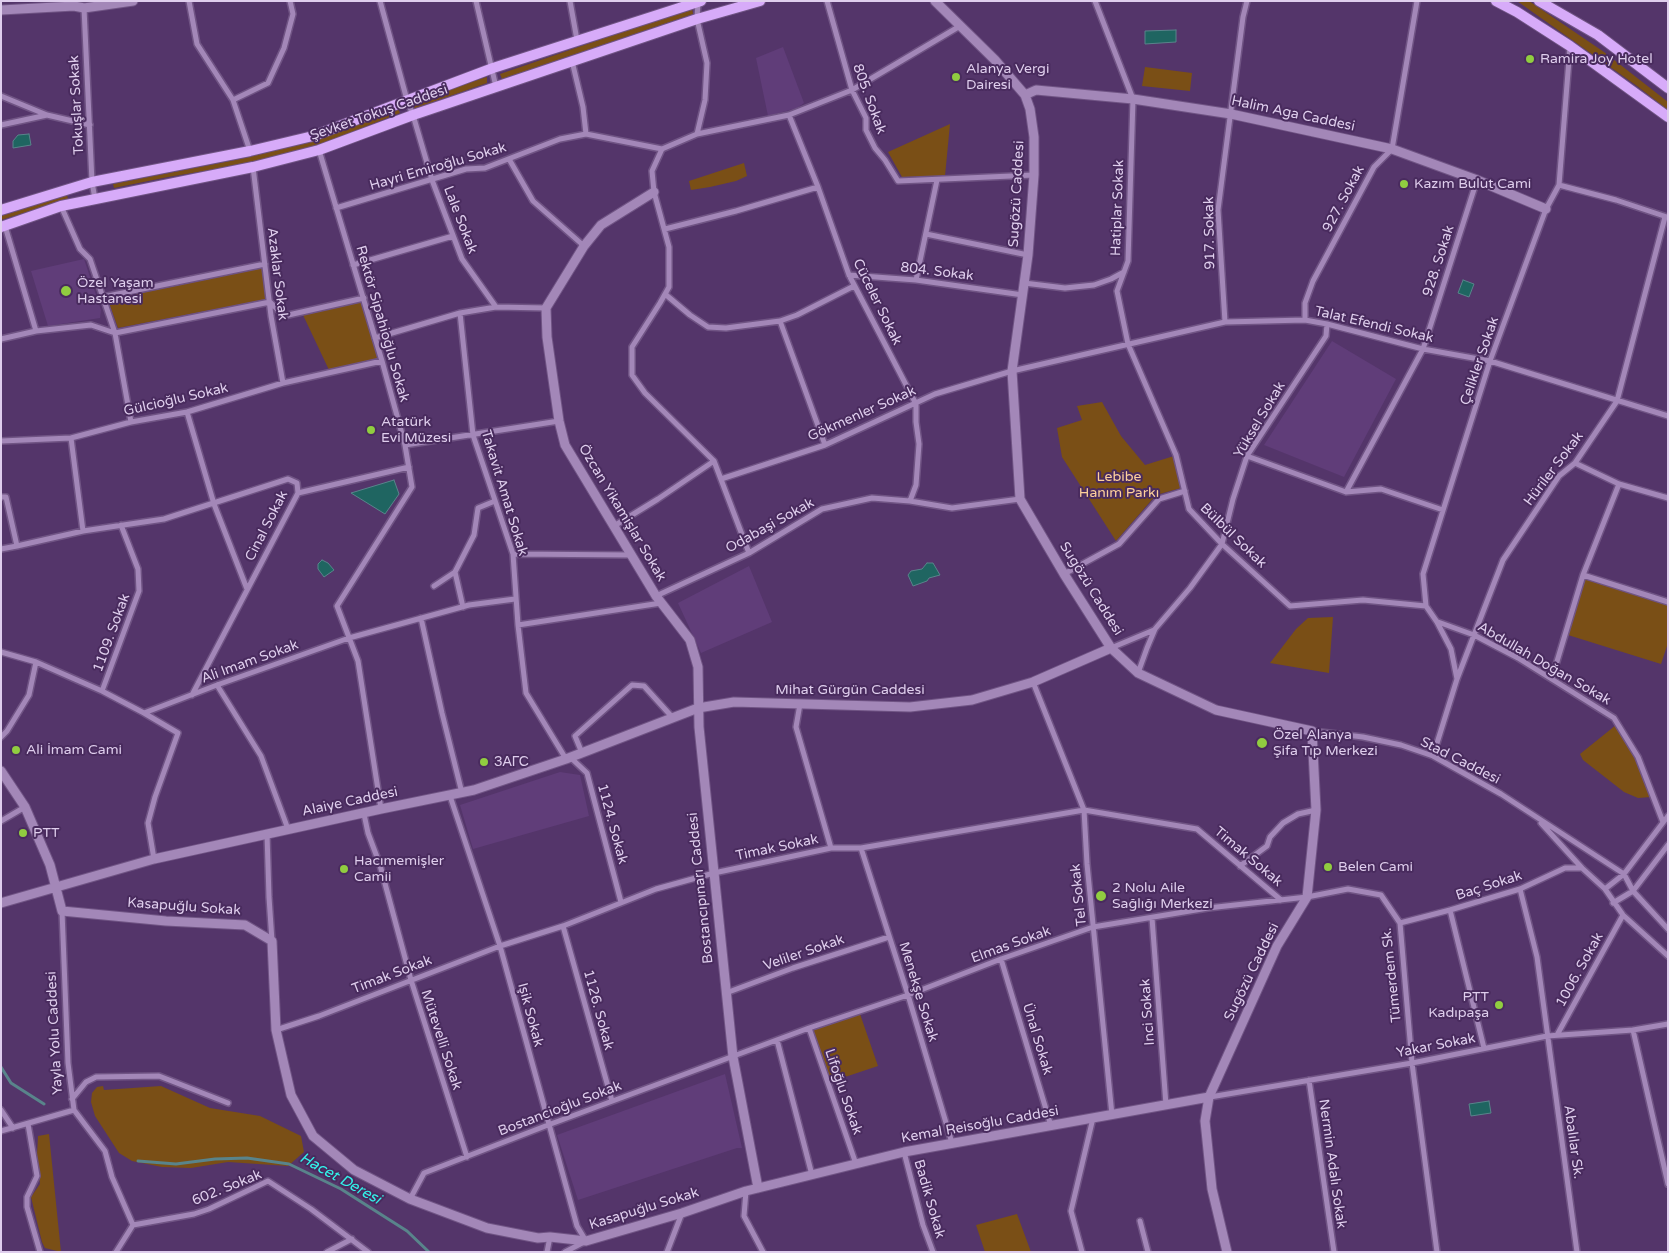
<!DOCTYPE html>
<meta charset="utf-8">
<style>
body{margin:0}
#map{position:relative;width:1669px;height:1253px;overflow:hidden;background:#54356a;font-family:"Varela Round",sans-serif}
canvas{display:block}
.frame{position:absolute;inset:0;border:2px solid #dfceed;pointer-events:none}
</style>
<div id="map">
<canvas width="1669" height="1253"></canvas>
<div class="frame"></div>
</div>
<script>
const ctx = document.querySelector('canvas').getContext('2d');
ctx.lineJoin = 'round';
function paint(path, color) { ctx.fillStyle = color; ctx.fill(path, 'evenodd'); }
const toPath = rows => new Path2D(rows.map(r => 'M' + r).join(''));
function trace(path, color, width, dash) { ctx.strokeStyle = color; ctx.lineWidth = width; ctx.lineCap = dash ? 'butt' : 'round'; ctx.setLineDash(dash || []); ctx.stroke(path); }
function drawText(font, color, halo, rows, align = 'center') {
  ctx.font = font + ' "Varela Round",sans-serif'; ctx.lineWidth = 4; ctx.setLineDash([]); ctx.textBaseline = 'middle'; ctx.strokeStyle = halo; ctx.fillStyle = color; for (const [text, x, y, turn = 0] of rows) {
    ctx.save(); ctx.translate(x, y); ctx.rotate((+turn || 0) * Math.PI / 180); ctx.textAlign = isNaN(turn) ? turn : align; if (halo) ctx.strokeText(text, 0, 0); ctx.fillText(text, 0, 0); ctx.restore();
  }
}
paint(toPath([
 [783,47,804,103,797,108,768,116,756,58],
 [84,259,101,310,100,318,48,326,31,271],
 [1332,341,1396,379,1344,477,1264,445],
 [749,566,772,622,701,653,678,603],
 [560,772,580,775,589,816,473,849,460,805],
 [725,1074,742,1148,737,1148,578,1200,557,1135]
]), '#603d79');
paint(toPath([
 [1517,1,1529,1,1604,52,1668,102,1668,110,1637,86],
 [692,8,693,14,502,79,500,74],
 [1145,67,1192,73,1190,91,1142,86],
 [487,77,487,83,413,109,410,101],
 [398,109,400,113,324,143,246,164,168,177,114,188,113,184,245,158,320,138],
 [950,124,945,176,902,177,888,152],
 [744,163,747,176,736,181,710,187,691,190,689,181],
 [67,195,68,199,1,220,1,216],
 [262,268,267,299,118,328,108,300],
 [362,302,378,358,329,370,303,315],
 [1102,402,1121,436,1145,465,1174,456,1181,488,1156,495,1116,541,1062,457,1057,428,1082,420,1077,406],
 [1585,579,1668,605,1668,643,1661,664,1568,635],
 [1333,617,1329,673,1270,663,1296,629,1308,618],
 [1616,725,1637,758,1651,797,1638,798,1624,792,1583,760,1580,754],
 [860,1014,878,1066,830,1082,812,1030],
 [103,1086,104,1090,161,1086,210,1108,260,1116,301,1136,304,1152,288,1166,228,1162,191,1168,162,1167,132,1161,119,1153,95,1116,91,1102,92,1093,97,1087],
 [49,1134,61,1252,45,1248,42,1242,31,1197,40,1184,37,1156,38,1136],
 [1017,1214,1031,1252,985,1252,976,1225]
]), '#7a4f16');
const water = toPath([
 [1176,30,1176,42,1145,44,1145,31,1176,30],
 [29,134,31,145,13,148,13,141,18,135,29,134],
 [1463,280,1474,284,1469,297,1458,293,1463,280],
 [394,480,399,494,385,514,351,493,394,480],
 [322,560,328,563,334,570,324,577,318,569,318,564,322,560],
 [927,563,933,563,940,575,929,578,927,581,913,586,908,575,911,571,922,569,927,563],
 [1489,1101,1491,1113,1471,1116,1469,1104,1489,1101]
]);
paint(water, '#1f6561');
trace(water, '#59848b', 1);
trace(toPath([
 [1,1067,11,1083,44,1104],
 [138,1161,176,1164,215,1159,247,1158,289,1164,341,1189,407,1231,429,1252]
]), '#59848b', 3);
const minor = toPath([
 [189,1,197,44,233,100,250,151],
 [380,1,407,100,413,115,432,180,462,259,496,307,546,308],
 [476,1,496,87],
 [570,1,577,40],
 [827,1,852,90,866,118,866,130,875,148,885,160,898,181,1034,175],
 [1095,1,1133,99,1128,261,1117,291,1128,344,1176,455,1189,509,1222,544,1290,606,1363,600,1426,606],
 [698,2,697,19,707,63,705,100,697,134,662,149,652,171,654,192,669,247,669,287,660,303,632,347,632,375,645,393,714,461,749,553],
 [84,8,92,182,95,199],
 [572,61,583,107,586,134],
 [1,96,47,115,90,125],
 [233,100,268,83,284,48,293,14,290,1],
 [789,115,818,187,849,275,916,404,916,422,919,444,916,485,910,501],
 [1,125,47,115],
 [697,134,789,115,852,90,960,26],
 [319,150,382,361,405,445,412,487,337,606,358,661,381,809],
 [509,159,533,201,584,246],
 [253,167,271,316,283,383],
 [1559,185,1616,200,1667,217],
 [61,206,80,249,90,259,115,333,131,422],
 [336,208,466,169,485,168,560,139,586,134,662,149],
 [5,226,36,331],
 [665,229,736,211,818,187],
 [926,234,1028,255],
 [353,265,453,236],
 [849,275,916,280,1023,295],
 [916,280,937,180],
 [1024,283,1065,288,1094,285,1111,279,1124,272],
 [665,294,690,315,708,327,726,328,780,321,797,315,854,286],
 [103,297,265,264],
 [460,313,473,435,513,554,518,625,526,693,566,759],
 [1305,320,1305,303,1313,281,1374,167,1392,149,1417,1],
 [780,321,825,445],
 [1225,322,1218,210,1243,17,1247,1],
 [375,338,460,313,496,307],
 [1,339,36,331,91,325,115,333,270,302,284,316,364,298],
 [187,412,214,504,247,589],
 [71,438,83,531],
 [1,441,71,438,131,422,187,412,283,383,382,361],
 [405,445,559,421],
 [1247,456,1346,492,1381,489,1443,510],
 [1575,463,1619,484,1668,498],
 [721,479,825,445,935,394,1012,371,1225,322,1305,320,1327,324,1423,349,1490,361,1668,416],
 [1346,492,1423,349,1477,180],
 [298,493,409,467],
 [1,497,6,497,17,546],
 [614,526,658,499,714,461],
 [1,549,17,546,83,531,164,519,288,479,297,483,298,493,192,695],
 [513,554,632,555],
 [455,572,463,607],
 [1064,574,1119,544,1159,499,1185,491],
 [1583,575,1668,602],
 [434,586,455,572,474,535,478,508,495,501],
 [656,596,749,553,822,509,872,498,910,501,952,508,1020,499],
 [421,618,442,713,462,793],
 [1438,622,1474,635,1518,658,1614,718,1638,757,1663,822],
 [518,625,661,603],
 [1111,648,1154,630],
 [1,652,36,662,102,691,144,713,217,685,349,638,469,605,515,599],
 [1138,673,1147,648,1155,629,1190,588,1222,544,1233,499,1247,456,1326,336,1327,324],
 [1552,678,1583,575,1619,484],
 [1457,679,1451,649,1437,622,1426,606,1423,574,1490,361,1546,209,1559,185,1570,47],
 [1033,682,1084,810,1087,864,1112,1115],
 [217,685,261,756,288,829],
 [102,691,139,591,138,569,121,525],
 [800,704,796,727,831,848],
 [144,713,178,733,155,797,148,823,154,859],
 [1312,731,1363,737,1401,745,1433,756,1501,794,1624,874,1633,891,1668,929],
 [1,737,7,731,29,695,36,662],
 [582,753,575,736,632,685,644,686,673,718],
 [1433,756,1457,679,1503,560,1559,476,1575,463,1617,401,1665,217],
 [570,757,587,773,621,902],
 [450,796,500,946,577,1226,586,1241,565,1252],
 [364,814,368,833,380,865,411,980,467,1157],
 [1,821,25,807],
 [1541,823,1582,868,1605,889,1623,915,1668,956],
 [267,834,269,897,272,941],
 [861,848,908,995,952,1143],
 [1240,866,1267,846,1270,837,1283,823,1298,814,1316,810],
 [1520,889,1537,957,1577,1252],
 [1605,889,1624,874,1668,816],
 [1613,903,1633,891,1668,845],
 [1450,910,1484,1048],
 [62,911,68,1063,74,1110,105,1151,112,1177,133,1225,116,1252],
 [1152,918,1166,1105],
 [1400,923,1450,910,1520,889,1565,868,1582,868],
 [563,926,612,1101],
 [1001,959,1051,1126],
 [726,993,793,968,889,937],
 [809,1028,856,1164],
 [276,1030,319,1016,500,946,563,926,656,889,714,873,831,848,861,848,1084,810,1197,829,1281,900],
 [1633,1030,1668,1184],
 [1557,1035,1623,915],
 [777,1040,812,1175],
 [1309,1080,1334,1252],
 [1210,1097,1412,1063,1547,1036,1633,1030,1668,1024],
 [72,1099,86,1082,96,1077,159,1076,228,1103],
 [1,1110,13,1128],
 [28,1124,37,1176,27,1197,27,1207,40,1252],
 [1,1131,74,1110],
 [904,1152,923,1225,933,1252],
 [746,1191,744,1216,763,1252],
 [410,1199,424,1173,548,1125,809,1028,908,995,1001,959,1093,927,1208,908,1307,897,1348,889,1381,895,1400,923,1412,1063,1437,1252],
 [1140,1221,1148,1252],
 [133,1225,194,1214,209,1209,268,1181,311,1209,368,1252],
 [327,1252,352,1239],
 [547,1252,550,1237],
 [667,1252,682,1213],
 [1082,1252,1071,1211,1093,1118]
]);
const tertiary = toPath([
 [935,1,995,60,1025,95,1030,109,1034,137,1034,175,1028,255,1012,371,1020,499,1064,574,1111,648,1138,673,1216,710,1312,731,1316,810,1307,897,1277,946,1209,1097,1205,1121,1212,1189,1227,1252],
 [1,10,74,6,84,8,133,1],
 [1025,95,1036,90,1133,99,1231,114,1392,149,1477,180,1546,209],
 [654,192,601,225,584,246,546,308,547,337,559,421,565,445,656,596,690,640,698,667,699,727,733,1057,758,1188],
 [1,771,25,807,50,865,62,911,166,921,245,925,272,941,276,1030,291,1095,313,1136,354,1170,410,1199,487,1228,538,1238,550,1237,586,1241,682,1213,746,1191,904,1152,1209,1097],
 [1,903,154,859,381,809,474,790,566,759,698,708,734,702,910,707,972,700,1033,682,1111,648]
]);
const secondary = toPath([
 [1496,1,1517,12,1570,46,1668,117],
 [1539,1,1598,35,1668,88],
 [1,210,92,182,250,151,313,136,493,68,701,1],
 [1,227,61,206,253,167,319,150,413,115,697,19,760,1]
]);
trace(minor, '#705484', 8);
trace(tertiary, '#705484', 11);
trace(secondary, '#705484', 12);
trace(minor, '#a387b8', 5);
trace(tertiary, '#a387b8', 9);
trace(secondary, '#d7abf9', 10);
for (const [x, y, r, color] of [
 [1530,59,5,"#91cd40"],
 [956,77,5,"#91cd40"],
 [1404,184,5,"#91cd40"],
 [66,291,6,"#91cd40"],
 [371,430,5,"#91cd40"],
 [1262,743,6,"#91cd40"],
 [16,750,5,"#91cd40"],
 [484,762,5,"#91cd40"],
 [23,833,5,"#91cd40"],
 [1328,867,5,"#91cd40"],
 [344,869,5,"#91cd40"],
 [1101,896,6,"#91cd40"],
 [1499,1005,5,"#91cd40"]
]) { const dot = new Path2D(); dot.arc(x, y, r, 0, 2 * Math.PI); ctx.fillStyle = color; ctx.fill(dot); trace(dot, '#492b5e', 2); }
drawText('14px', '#dfceed', '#492b5e', [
 ["Ramira Joy Hotel",1540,59],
 ["Alanya Vergi",966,69],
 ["Dairesi",966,85],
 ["Kazım Bulut Cami",1414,184],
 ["Özel Yaşam",77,283],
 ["Hastanesi",77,299],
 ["Atatürk",381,422],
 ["Evi Müzesi",381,438],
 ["Özel Alanya",1273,735],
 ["Şifa Tıp Merkezi",1273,751],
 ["Ali İmam Cami",26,750],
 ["ЗАГС",494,762],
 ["PTT",33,833],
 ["Hacımemişler",354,861],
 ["Camii",354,877],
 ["Belen Cami",1338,867],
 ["2 Nolu Aile",1112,888],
 ["Sağlığı Merkezi",1112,904],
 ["PTT",1489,997,"right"],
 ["Kadıpaşa",1489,1013,"right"]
], 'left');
drawText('14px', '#dfceed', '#492b5e', [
 ["805. Sokak",869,99,70],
 ["Tokuşlar Sokak",77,105,-93],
 ["Şevket Tokuş Caddesi",379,113,-19],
 ["Halim Aga Caddesi",1293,114,12],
 ["Hayri Emiroğlu Sokak",438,167,-16],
 ["Sugözü Caddesi",1017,194,-87],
 ["927. Sokak",1344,199,-62],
 ["Hatiplar Sokak",1118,208,-88],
 ["Lale Sokak",460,220,69],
 ["917. Sokak",1210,233,-91],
 ["928. Sokak",1439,261,-72],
 ["804. Sokak",937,272,7],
 ["Azaklar Sokak",277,274,83],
 ["Cüceler Sokak",877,302,64],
 ["Rektör Sipahioğlu Sokak",382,324,74],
 ["Talat Efendi Sokak",1374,325,13],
 ["Çelikler Sokak",1480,361,-71],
 ["Gülcioğlu Sokak",176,400,-13],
 ["Gökmenler Sokak",862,414,-24],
 ["Yüksel Sokak",1260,420,-59],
 ["Hüriler Sokak",1554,469,-53],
 ["Takavit Amat Sokak",504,493,73],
 ["Özcan Yikamişlar Sokak",622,513,59],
 ["Cinal Sokak",267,526,-63],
 ["Odabaşi Sokak",770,526,-29],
 ["Bülbül Sokak",1233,536,44],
 ["Sugözü Caddesi",1091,589,58],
 ["1109. Sokak",112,633,-70],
 ["Ali Imam Sokak",250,662,-20],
 ["Abdullah Doğan Sokak",1544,664,30],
 ["Mihat Gürgün Caddesi",850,690],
 ["Stad Caddesi",1460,761,27],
 ["Alaiye Caddesi",350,802,-12],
 ["1124. Sokak",612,824,75],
 ["Timak Sokak",777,848,-12],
 ["Timak Sokak",1248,857,40],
 ["Baç Sokak",1489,886,-18],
 ["Bostancıpınarı Caddesi",701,888,-96],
 ["Tel Sokak",1079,895,-96],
 ["Kasapuğlu Sokak",184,907,4],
 ["Elmas Sokak",1011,945,-20],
 ["Veliler Sokak",804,953,-19],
 ["1006. Sokak",1580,970,-61],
 ["Sugözü Caddesi",1252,972,-64],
 ["Timak Sokak",392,975,-21],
 ["Tümerdem Sk.",1392,975,-96],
 ["Menekşe Sokak",918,992,73],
 ["1126. Sokak",598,1010,75],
 ["Inci Sokak",1148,1012,-94],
 ["Işik Sokak",530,1015,75],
 ["Yayla Yolu Caddesi",55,1033,-93],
 ["Ünal Sokak",1037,1039,73],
 ["Mütevelli Sokak",441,1040,72],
 ["Yakar Sokak",1436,1046,-11],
 ["Lifoğlu Sokak",843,1092,71],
 ["Bostancioğlu Sokak",560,1109,-21],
 ["Kemal Reisoğlu Caddesi",980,1125,-10],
 ["Abalılar Sk.",1573,1142,82],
 ["Nermin Adalı Sokak",1332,1164,82],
 ["602. Sokak",227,1188,-22],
 ["Badik Sokak",929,1199,74],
 ["Kasapuğlu Sokak",644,1209,-17]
]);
drawText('14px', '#fed09b', '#492b5e', [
 ["Lebibe",1119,477],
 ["Hanım Parkı",1119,493]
]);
drawText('italic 15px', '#33f3ea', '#492b5e', [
 ["Hacet Deresi",340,1179,29]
]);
</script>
